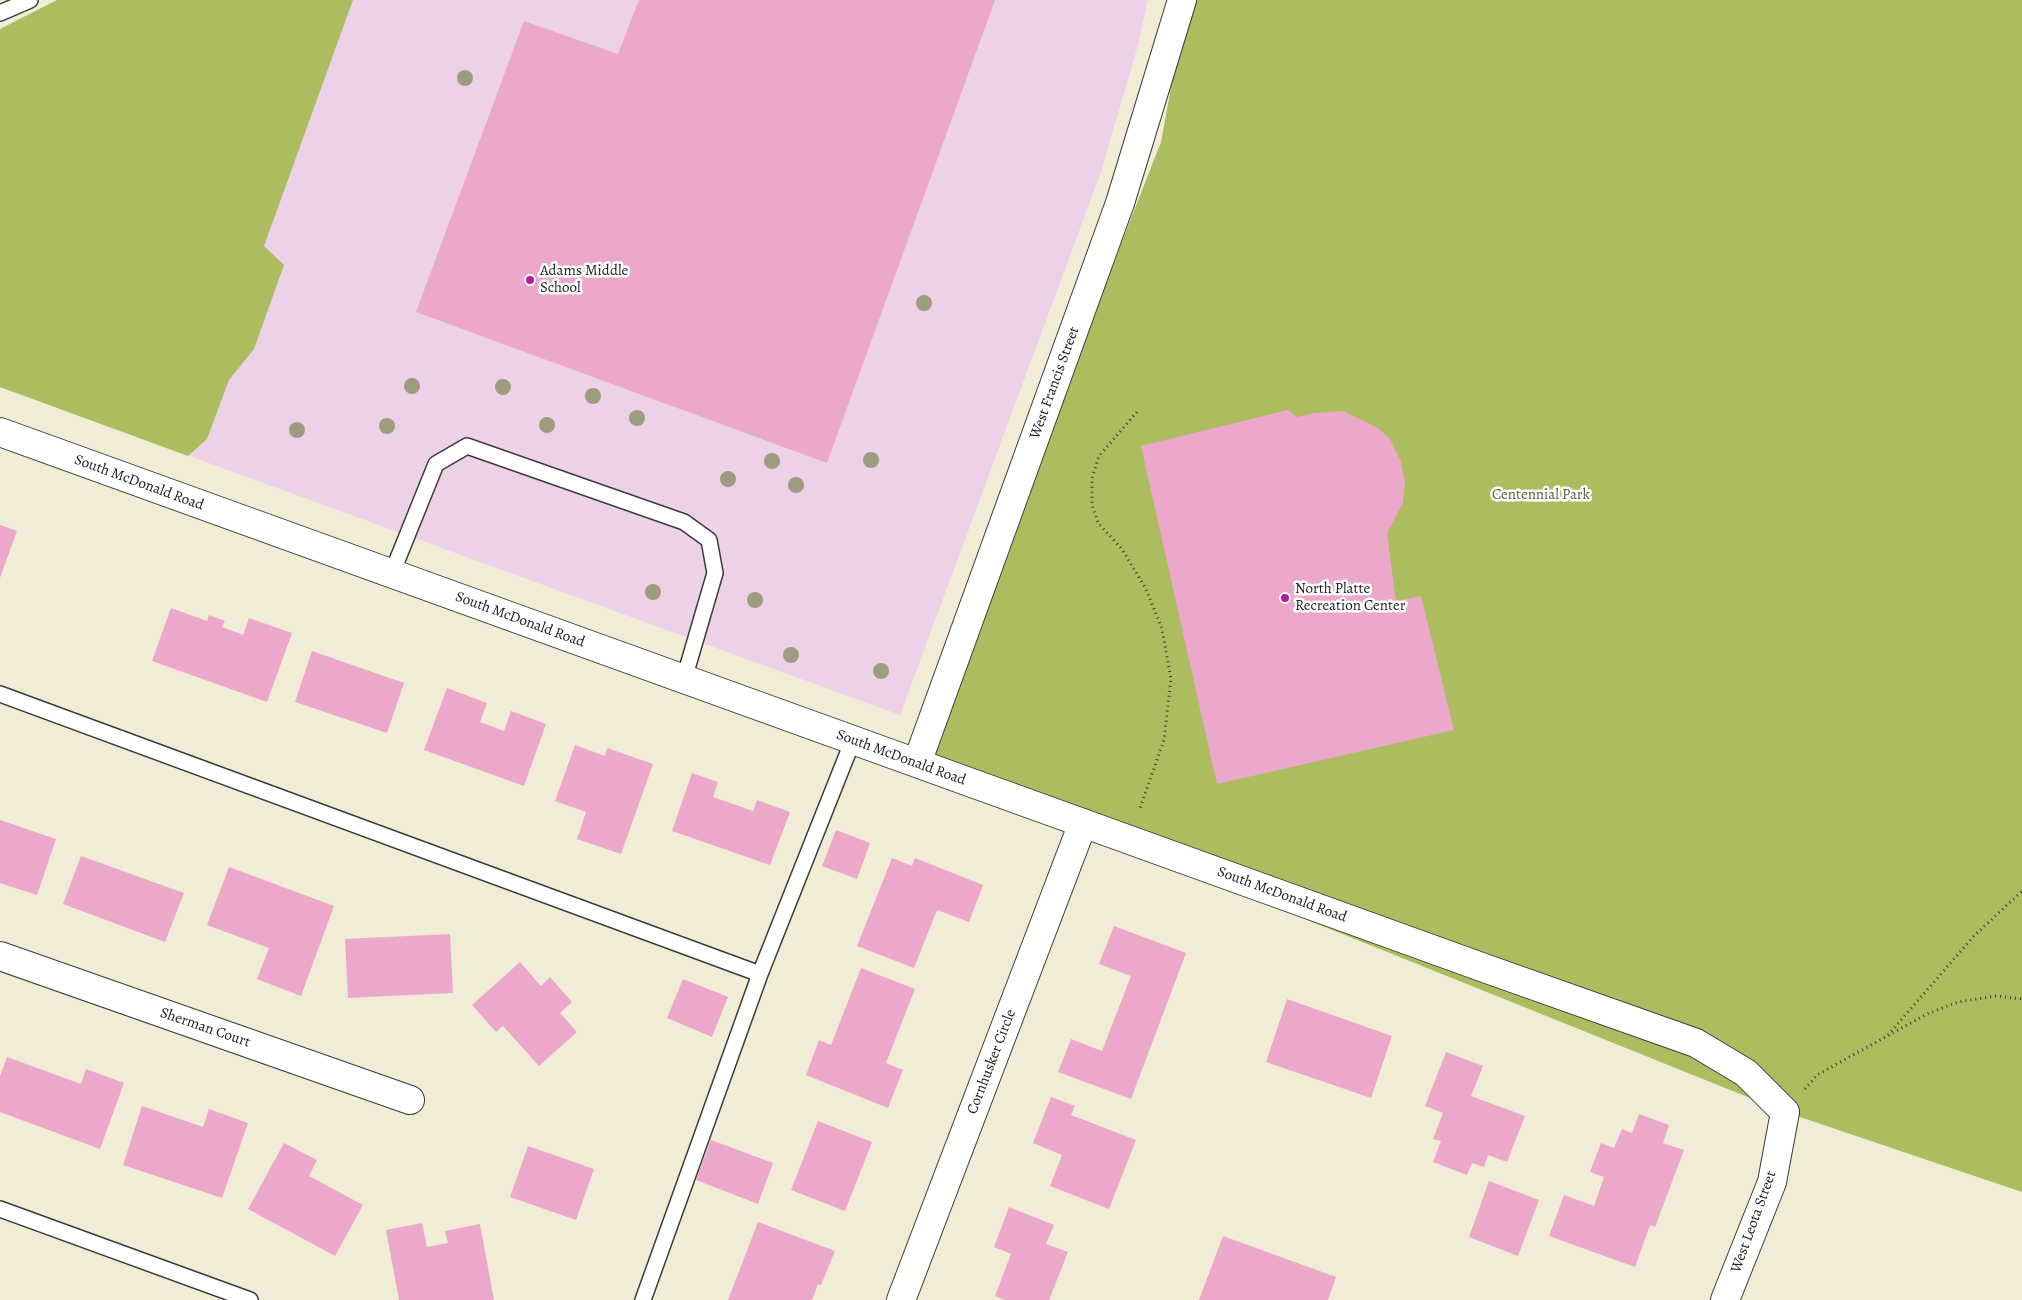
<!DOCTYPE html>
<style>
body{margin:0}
canvas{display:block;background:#f1ecd5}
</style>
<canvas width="2022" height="1300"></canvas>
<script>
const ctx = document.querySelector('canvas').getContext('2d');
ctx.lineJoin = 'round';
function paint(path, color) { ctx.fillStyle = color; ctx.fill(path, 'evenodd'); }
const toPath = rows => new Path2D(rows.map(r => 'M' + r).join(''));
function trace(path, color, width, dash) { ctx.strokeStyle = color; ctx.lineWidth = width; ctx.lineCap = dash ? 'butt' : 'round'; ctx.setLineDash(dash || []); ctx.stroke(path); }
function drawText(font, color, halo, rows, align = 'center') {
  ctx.font = font + ' Alegreya,serif'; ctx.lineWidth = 5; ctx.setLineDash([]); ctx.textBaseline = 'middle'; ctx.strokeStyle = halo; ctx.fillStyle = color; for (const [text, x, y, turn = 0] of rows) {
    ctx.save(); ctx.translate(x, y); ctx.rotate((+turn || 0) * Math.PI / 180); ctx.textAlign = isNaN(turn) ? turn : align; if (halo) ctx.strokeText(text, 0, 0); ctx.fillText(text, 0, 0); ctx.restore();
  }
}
paint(toPath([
 [57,0,1148,0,1138,45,1101,172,900,715,0,387,0,29]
]), '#edd1e9');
paint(toPath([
 [57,0,353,0,264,246,284,265,254,349,229,380,207,439,188,456,0,387,0,29],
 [1187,0,2022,0,2022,1192,1785,1112,917,763,1161,142]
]), '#acbd60');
paint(toPath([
 [639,0,995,0,827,463,416,312,524,21,618,54],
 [1288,410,1297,417,1315,413,1343,411,1378,428,1390,439,1401,462,1405,482,1403,502,1387,534,1396,601,1421,596,1454,730,1217,784,1141,446],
 [0,525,17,531,0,578],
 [171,608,207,621,209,615,225,621,222,627,243,635,249,618,292,633,267,702,152,661],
 [312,651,404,683,387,733,295,702],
 [447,688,487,703,480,722,504,731,511,711,546,724,524,786,424,750],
 [575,745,605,756,607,748,653,764,621,854,577,839,586,812,555,801],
 [692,773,718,782,713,797,753,811,757,800,790,812,770,865,672,831],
 [0,820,56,839,37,895,0,883],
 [836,830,870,843,857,879,822,866],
 [81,856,184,893,165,942,63,904],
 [892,858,912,866,915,858,983,885,969,922,937,910,914,968,857,946],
 [229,867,334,906,301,996,257,979,269,948,207,925],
 [1114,926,1186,953,1131,1099,1058,1072,1071,1039,1102,1051,1131,976,1099,964],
 [450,934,453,993,348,998,345,939],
 [520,962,541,986,550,977,572,1002,560,1013,577,1032,539,1066,503,1026,496,1032,472,1005],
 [861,968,915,989,886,1063,903,1070,888,1108,806,1075,819,1040,831,1045],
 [683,979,728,997,712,1037,667,1018],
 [1287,999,1392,1036,1371,1098,1266,1062],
 [1446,1052,1483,1066,1471,1096,1525,1116,1507,1162,1488,1155,1484,1167,1472,1163,1467,1175,1433,1162,1441,1141,1433,1139,1443,1113,1425,1106],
 [7,1057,81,1084,86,1069,124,1083,100,1149,0,1112,0,1076],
 [1051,1097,1075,1106,1071,1115,1136,1140,1109,1209,1050,1186,1062,1155,1033,1143],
 [142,1106,203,1127,209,1109,248,1123,222,1198,123,1165],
 [1639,1114,1669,1125,1663,1143,1684,1150,1655,1227,1650,1225,1635,1267,1549,1236,1564,1195,1594,1206,1604,1177,1590,1172,1601,1143,1614,1148,1622,1129,1632,1133],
 [818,1121,872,1142,845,1211,791,1190],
 [711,1140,773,1163,758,1204,696,1180],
 [284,1143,317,1160,309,1176,363,1205,335,1256,248,1209],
 [528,1146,594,1169,576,1220,510,1197],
 [1489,1181,1539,1200,1518,1256,1469,1237],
 [1009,1207,1054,1225,1046,1244,1068,1252,1049,1300,1005,1300,995,1296,1011,1254,994,1247],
 [758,1222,835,1251,821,1285,818,1284,812,1300,728,1300],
 [422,1223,427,1247,448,1243,445,1231,480,1224,494,1300,399,1300,386,1230],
 [1223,1236,1336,1277,1328,1300,1199,1300]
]), '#eba8cb');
const service = toPath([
 [0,13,30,0],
 [392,573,436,464,467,446,684,522,709,540,715,573,684,679],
 [0,694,760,974],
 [0,1209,250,1300],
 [643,1300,760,974,853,740]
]);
const minor = toPath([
 [0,956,410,1100],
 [901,1300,1083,823]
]);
const tertiary = toPath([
 [0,432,1487,969,1696,1043,1746,1073,1785,1112,1772,1182,1725,1300],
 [917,763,1120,203,1182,0]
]);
trace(service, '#3c3b38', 18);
trace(minor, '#3c3b38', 30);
trace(tertiary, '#3c3b38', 30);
trace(toPath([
 [1137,412,1099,456,1092,478,1092,505,1098,523,1122,549,1146,589,1162,629,1171,679,1164,740,1139,811],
 [1888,1035,1974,936,2022,891],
 [1805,1089,1817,1075,1927,1014,1958,1002,1996,996,2022,999]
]), '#3c3b38', 3, [1, 4]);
trace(service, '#fff', 15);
trace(minor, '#fff', 28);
trace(tertiary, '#fff', 28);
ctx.fillStyle = '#9c9d7e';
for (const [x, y] of [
 [465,78],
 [924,303],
 [412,386],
 [503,387],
 [593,396],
 [637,418],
 [547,425],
 [387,426],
 [297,430],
 [871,460],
 [772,461],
 [728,479],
 [796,485],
 [653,592],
 [755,600],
 [791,655],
 [881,671]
]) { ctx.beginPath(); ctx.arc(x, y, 8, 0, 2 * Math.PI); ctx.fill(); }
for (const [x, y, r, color] of [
 [530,280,5,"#b5179e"],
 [1285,598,5,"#b5179e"]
]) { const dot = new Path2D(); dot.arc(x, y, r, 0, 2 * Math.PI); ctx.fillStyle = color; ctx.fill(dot); trace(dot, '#fff', 2); }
drawText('15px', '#1c1c1c', '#fff', [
 ["Adams Middle",540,271],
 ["School",540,288],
 ["North Platte",1295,589],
 ["Recreation Center",1295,606]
], 'left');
drawText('15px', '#1c1c1c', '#fff', [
 ["West Francis Street",1055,383,-70],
 ["South McDonald Road",139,483,20],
 ["South McDonald Road",520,620,20],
 ["South McDonald Road",901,758,20],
 ["South McDonald Road",1282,895,20],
 ["Sherman Court",205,1028,19],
 ["Cornhusker Circle",992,1062,-69],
 ["West Leota Street",1754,1222,-70]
]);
drawText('15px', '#565c37', '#fff', [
 ["Centennial Park",1541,495]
]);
</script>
